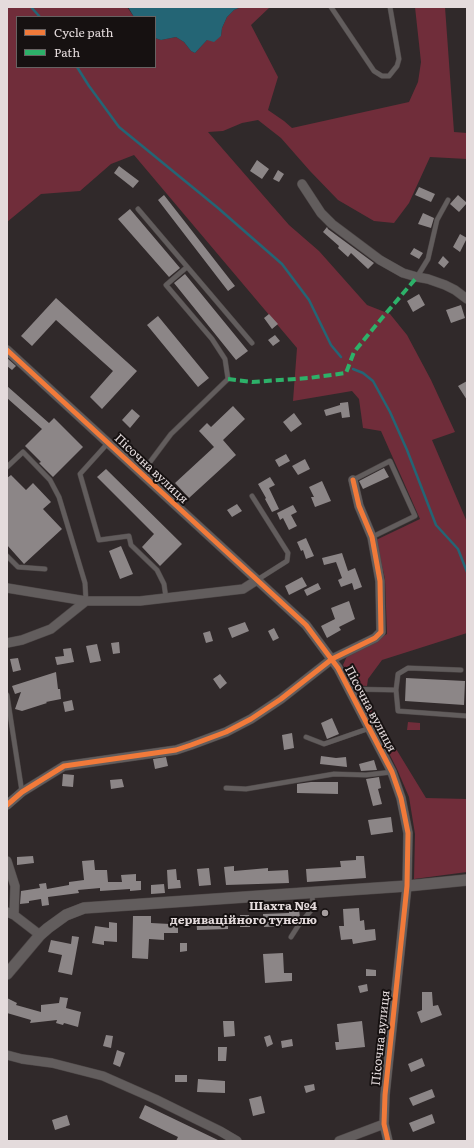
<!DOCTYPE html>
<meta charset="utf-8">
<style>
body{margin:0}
#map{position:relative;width:474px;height:1148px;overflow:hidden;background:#30292a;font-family:Literata,serif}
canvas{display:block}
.frame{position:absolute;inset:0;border:8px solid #e4dbdc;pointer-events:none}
.legend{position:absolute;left:16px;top:16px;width:140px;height:52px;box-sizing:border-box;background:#161111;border:1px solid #686262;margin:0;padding:5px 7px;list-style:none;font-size:12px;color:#e4dbdc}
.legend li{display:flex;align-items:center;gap:8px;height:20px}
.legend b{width:20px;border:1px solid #686262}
</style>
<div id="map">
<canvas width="474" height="1148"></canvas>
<div class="frame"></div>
<ul class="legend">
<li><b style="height:5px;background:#f17a3a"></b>Cycle path</li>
<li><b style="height:5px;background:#2db169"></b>Path</li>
</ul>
</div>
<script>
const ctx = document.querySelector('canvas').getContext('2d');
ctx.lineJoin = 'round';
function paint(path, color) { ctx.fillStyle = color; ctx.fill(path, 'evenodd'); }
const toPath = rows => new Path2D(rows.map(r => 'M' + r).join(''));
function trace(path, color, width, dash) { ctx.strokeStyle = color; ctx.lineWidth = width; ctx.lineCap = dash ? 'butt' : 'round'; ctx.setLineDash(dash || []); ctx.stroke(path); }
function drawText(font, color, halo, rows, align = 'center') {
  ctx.font = font + ' Literata,serif'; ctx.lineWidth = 4; ctx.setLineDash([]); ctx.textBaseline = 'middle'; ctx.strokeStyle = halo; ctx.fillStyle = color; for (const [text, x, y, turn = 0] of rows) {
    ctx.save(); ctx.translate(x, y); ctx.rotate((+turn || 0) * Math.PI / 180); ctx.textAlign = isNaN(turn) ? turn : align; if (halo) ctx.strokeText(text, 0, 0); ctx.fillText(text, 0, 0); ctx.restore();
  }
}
paint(toPath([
 [7,7,127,7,134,17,17,17,17,67,155,67,155,38,161,40,176,37,184,42,191,51,195,53,207,40,221,36,222,28,227,17,234,10,241,7,270,7,251,25,278,77,268,110,284,121,292,128,409,102,418,82,421,62,415,7,445,7,454,132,467,133,467,159,430,157,409,203,394,223,374,221,338,200,310,171,281,138,258,120,242,123,223,131,208,132,289,225,319,251,367,305,390,314,407,335,431,380,455,432,432,440,467,522,467,633,382,660,368,679,367,686,355,685,343,665,347,656,387,634,385,579,376,540,420,519,381,431,363,428,359,399,352,391,293,401,297,348,134,155,111,164,80,191,41,194,7,222],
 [359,694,365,694,365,698,426,798,467,799,467,872,414,879,415,834,409,797,397,769],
 [408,722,420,723,420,730,407,730]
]), '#702d3a');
paint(toPath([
 [128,7,241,7,234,10,227,17,222,28,221,36,214,42,207,40,195,53,191,51,184,42,176,37,161,40,155,38,155,17,134,17]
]), '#246575');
trace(toPath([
 [31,7,40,17],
 [77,67,89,86,119,127,218,208,282,264,309,300,331,345,341,357],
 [353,369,363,373,373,381,390,412,407,450,436,525,458,549,467,572]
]), '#246575', 2.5);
paint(toPath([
 [257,160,269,169,262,179,250,171],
 [119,166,139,181,133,188,114,173],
 [278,170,284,174,279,182,273,179],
 [419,187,435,194,431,202,415,195],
 [164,195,235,286,228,291,158,200],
 [458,195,467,203,459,212,450,204],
 [130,209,180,268,169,277,118,219],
 [423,213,434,218,431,228,418,224],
 [327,227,328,229,374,263,368,269,351,253,348,257,338,248,339,246,323,232],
 [460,234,467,238,460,252,453,247],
 [414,248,423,253,419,259,410,254],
 [443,256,449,262,444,268,438,263],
 [185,274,248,351,236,360,174,283],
 [419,294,425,305,413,312,407,301],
 [56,298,137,371,102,409,90,397,113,371,56,320,32,346,21,336],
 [461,305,465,318,451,323,446,310],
 [269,314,278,324,272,329,264,318],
 [158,316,209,378,198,387,147,325],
 [275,335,280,341,273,346,268,340],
 [7,358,16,366,12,370,7,366],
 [467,381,467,400,458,386],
 [7,386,49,423,54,418,83,447,53,477,39,463,41,462,25,446,42,429,7,398],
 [348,402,350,417,342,418,341,412,326,416,324,410,340,405,340,403],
 [233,406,245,419,223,440,236,455,189,498,175,483,214,447,199,431,207,423,211,427],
 [132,409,140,416,130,428,122,420],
 [294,413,302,424,291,432,283,422],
 [286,454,290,461,279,467,275,460],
 [305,459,310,469,298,475,292,466],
 [384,468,389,477,363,489,359,481],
 [106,469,182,544,160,566,142,547,154,534,97,477],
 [11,475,26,490,33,483,51,502,43,509,62,529,24,564,7,545,7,478],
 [270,477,275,485,269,488,279,509,272,512,265,499,266,498,258,484],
 [322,481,331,501,315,507,311,497,314,497,309,487],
 [237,504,242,511,232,517,227,510],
 [293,505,297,512,291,515,297,526,289,530,283,518,280,520,277,513],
 [306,538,314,556,306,559,303,550,301,551,297,542],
 [121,546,133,574,120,579,109,551],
 [342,553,348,571,355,568,362,587,354,590,352,583,341,587,338,580,342,578,336,562,324,565,322,558],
 [302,577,307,586,289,595,285,586],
 [318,583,321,589,307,596,304,590],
 [349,601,355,619,339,627,341,630,327,638,321,626,335,619,331,608],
 [245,622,249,631,232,638,228,628],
 [274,628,279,638,273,641,268,631],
 [210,631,213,641,206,643,203,633],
 [119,642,120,653,113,654,111,643],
 [97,644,101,661,90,663,86,646],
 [71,648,74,662,57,665,55,657,64,656,63,649],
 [18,658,21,670,13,672,10,659],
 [56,672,58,689,60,689,61,699,46,702,47,703,22,711,15,709,21,692,15,694,12,686],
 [220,674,227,683,220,689,213,679],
 [406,678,465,681,464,705,405,701],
 [72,700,74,710,65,712,63,702],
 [332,718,339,734,327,739,321,723],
 [292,733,294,748,284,750,282,735],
 [321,756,336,758,346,757,347,767,320,764],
 [166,757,168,766,155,769,153,759],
 [374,760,377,770,361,771,359,764],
 [63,774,74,775,73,787,62,786],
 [379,777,381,788,378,789,382,804,373,806,366,779],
 [122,779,124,787,111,789,110,780],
 [311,782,338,782,338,794,297,793,297,784],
 [391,817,393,832,371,835,368,820],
 [33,856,34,863,17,865,17,857],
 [356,856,364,856,366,878,307,882,306,869,341,867,340,861,356,860],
 [94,860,95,870,107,870,108,882,122,882,121,875,136,874,136,881,141,881,141,890,130,891,130,889,100,891,100,888,78,890,79,893,48,897,49,905,42,906,41,899,29,901,29,903,20,904,21,891,40,888,39,884,46,883,47,889,69,885,69,882,84,880,82,861],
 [234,866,234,871,268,868,268,871,288,870,289,883,226,885,224,867],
 [209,868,211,885,199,886,197,869],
 [176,869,177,880,180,880,181,888,168,889,167,870],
 [164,884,165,893,151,894,151,885],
 [359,908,360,921,364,920,365,930,375,929,376,940,353,944,352,939,341,940,339,926,344,926,343,909],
 [299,909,300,918,297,921,282,922,282,926,264,927,263,914,289,913,289,910],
 [240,915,249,915,250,927,240,927],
 [133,916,151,916,151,923,170,924,170,919,178,919,178,933,164,933,164,940,149,939,148,959,132,958],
 [196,917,224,917,224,921,228,921,228,929,197,930],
 [109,922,117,923,117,942,104,941,104,945,92,943,95,926,109,928],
 [72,936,79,937,72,975,58,972,62,955,48,952,51,940,71,944],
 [180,943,187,943,187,951,180,952],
 [283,953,284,973,292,973,292,981,265,983,263,954],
 [366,969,376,970,376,976,366,976],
 [367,984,368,991,360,993,358,986],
 [422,992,432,992,433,1006,438,1005,442,1015,421,1023,417,1012,422,1010],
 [60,997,68,998,66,1008,81,1012,78,1027,64,1023,63,1025,56,1023,57,1020,30,1023,31,1020,7,1013,7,998,17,1003,16,1005,41,1012,41,1005,59,1003],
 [223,1021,234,1021,235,1036,224,1037],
 [362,1021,365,1047,336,1050,335,1042,339,1042,337,1024],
 [106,1035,113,1036,111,1048,103,1046],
 [270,1035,273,1044,267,1047,264,1037],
 [292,1039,293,1046,282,1048,281,1041],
 [218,1047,227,1047,226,1061,218,1061],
 [117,1050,125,1053,120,1067,113,1064],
 [422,1058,425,1066,411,1072,408,1064],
 [175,1075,187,1075,187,1082,175,1082],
 [198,1079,225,1081,225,1093,197,1092],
 [314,1084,315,1090,306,1093,304,1086],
 [432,1089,435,1097,413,1106,409,1098],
 [261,1096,265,1113,253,1116,249,1099],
 [145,1105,220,1141,176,1141,178,1137,139,1118],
 [432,1114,435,1123,413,1132,409,1123],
 [67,1115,70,1125,55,1130,52,1120]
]), '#8c8687');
const service = toPath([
 [331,7,374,71,382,76,389,76,397,66,399,59,390,7],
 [138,209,252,343],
 [417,277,428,259,437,220,448,200],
 [108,443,80,474,99,540,129,536,131,545,157,570,164,584,166,598],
 [7,467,23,452,50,480,59,497,85,583,86,601],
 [141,474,171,434,228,379,225,359,212,339,166,285,187,267],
 [353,480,390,461,415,516,372,537],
 [252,496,288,553,287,561,257,580],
 [7,556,18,567,45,569],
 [461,670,408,668,398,674,396,690,398,711,467,716],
 [349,689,396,690],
 [7,695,22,792],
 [306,737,324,744,370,728],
 [226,788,246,789,334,774,366,775,392,772],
 [291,937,298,926,313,908,312,893]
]);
const minor = toPath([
 [302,184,321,213,332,224,380,260,403,273,417,277,428,279,445,285,455,290,467,299],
 [7,350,306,625,338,668,392,772,401,798,408,833,407,886,385,1095,384,1124,388,1141],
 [7,588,86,601],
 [7,643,22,640,51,629,86,601,140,601,243,589,257,580],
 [7,805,22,792,64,766,176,750,191,745,226,732,251,719,281,699,332,659,375,638,381,632,380,581,372,537,359,506,353,480],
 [7,861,15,886,14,915],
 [7,912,14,915,40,935],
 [7,1055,22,1059,52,1063,103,1076,155,1099,220,1131,237,1141],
 [339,1141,384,1124]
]);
const tertiary = toPath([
 [7,974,40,935,48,928,66,915,84,908,407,886,467,880]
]);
trace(service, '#4d4747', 5.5);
trace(minor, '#4d4747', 10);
trace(tertiary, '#4d4747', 12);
trace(service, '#625d5d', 4.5);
trace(minor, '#625d5d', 9);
trace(tertiary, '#625d5d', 11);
trace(toPath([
 [228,379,252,382,309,378,346,373,354,352,382,318,417,277]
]), '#2db169', 4, [8, 4]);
trace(toPath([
 [7,350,306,625,338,668,392,772,401,798,408,833,407,886,385,1095,384,1124,388,1141],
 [7,805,22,792,64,766,176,750,191,745,226,732,251,719,281,699,332,659,375,638,381,632,380,581,372,537,359,506,353,480]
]), '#f17a3a', 5);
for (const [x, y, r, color] of [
 [325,913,4,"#a59d9e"]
]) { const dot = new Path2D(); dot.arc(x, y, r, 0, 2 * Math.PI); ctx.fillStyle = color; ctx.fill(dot); trace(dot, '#161111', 1.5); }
drawText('12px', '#e4dbdc', '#161111', [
 ["Пісочна вулиця",151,469,43],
 ["Пісочна вулиця",370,709,62],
 ["Пісочна вулиця",381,1038,-84]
]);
drawText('bold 12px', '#e4dbdc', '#161111', [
 ["Шахта №4",317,906],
 ["дериваційного тунелю",317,920]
], 'right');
</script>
